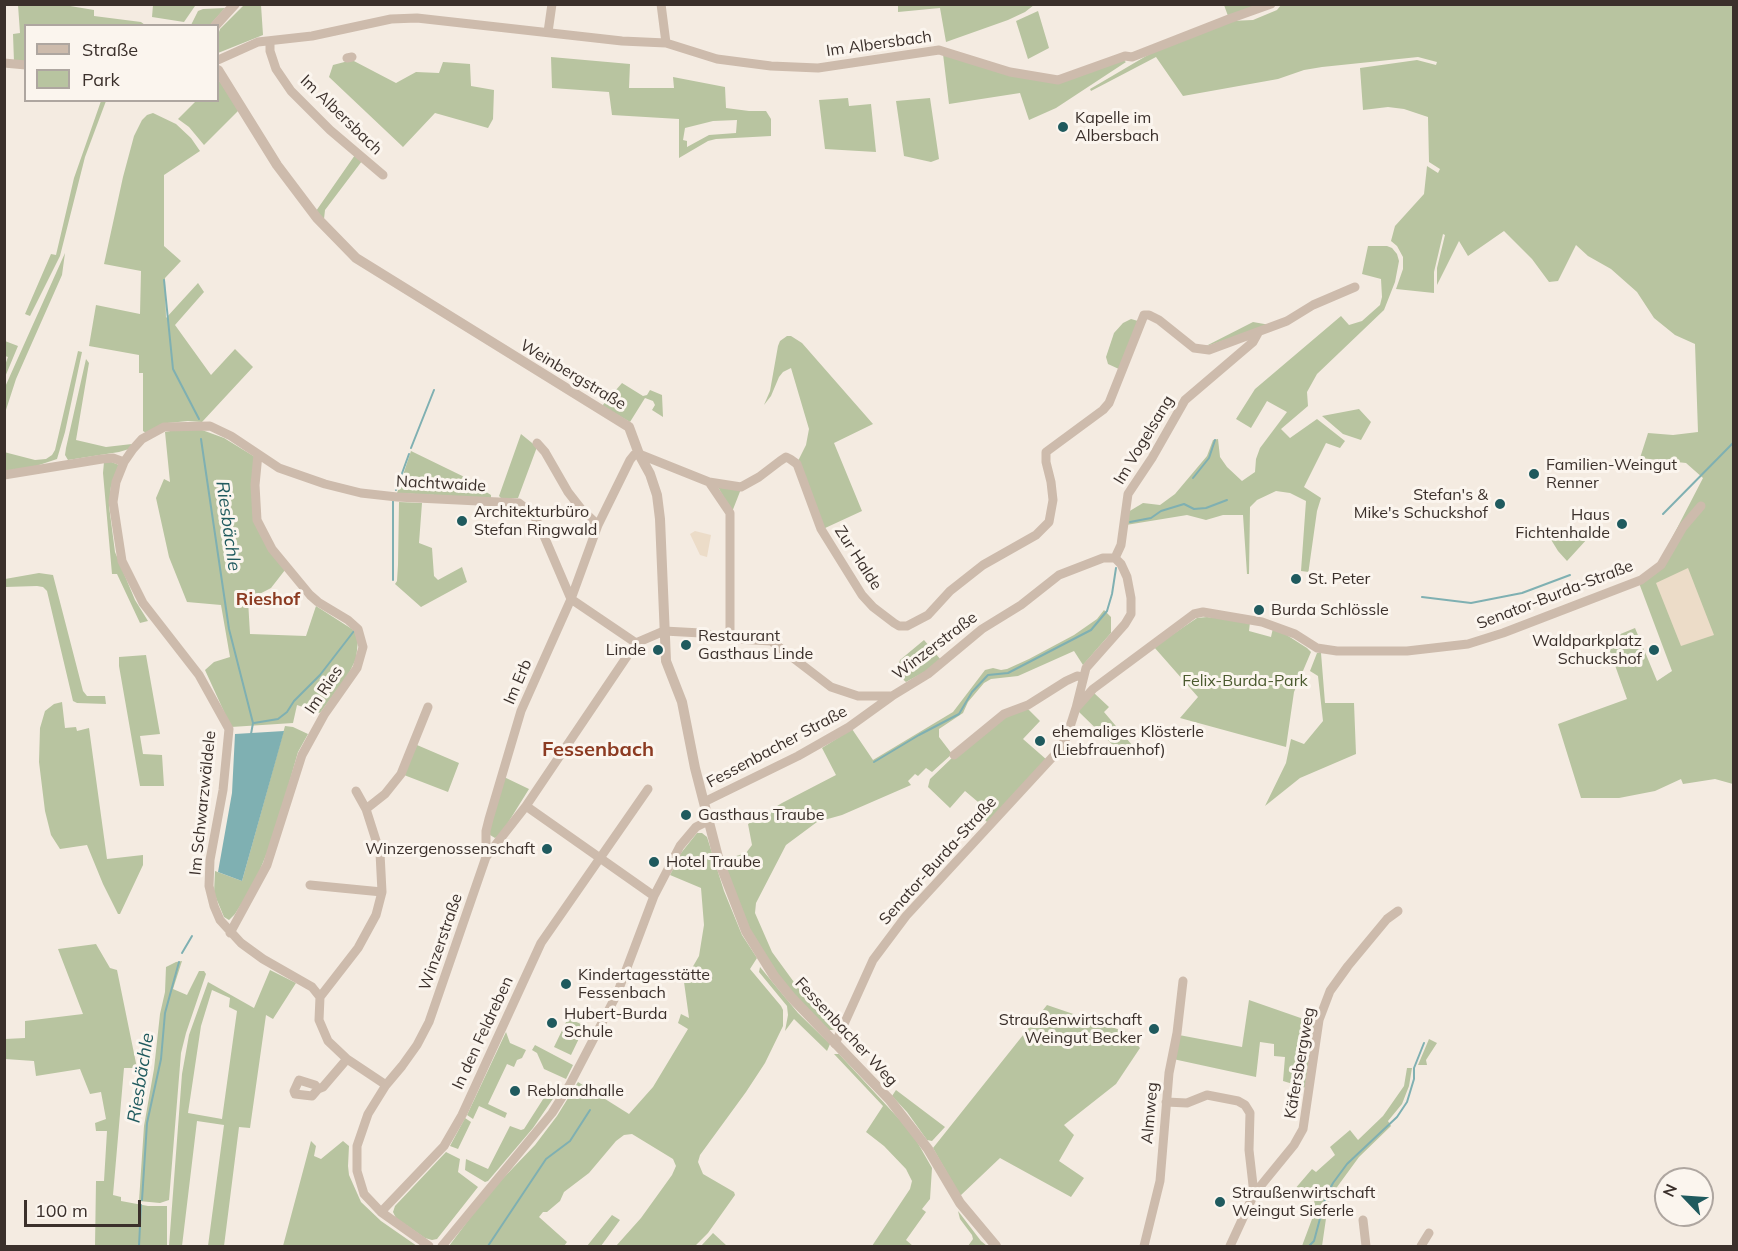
<!DOCTYPE html>
<meta charset="utf-8">
<style>
body{margin:0}
#map{position:relative;width:1738px;height:1251px;overflow:hidden;background:#f4ebe1;font-family:Mulish,sans-serif}
canvas{display:block}
.frame{position:absolute;inset:0;border:6px solid #3b302b;pointer-events:none}
.legend{position:absolute;left:24px;top:24px;width:195px;height:78px;box-sizing:border-box;background:#fbf5ee;border:2px solid #aea6a0;margin:0;padding:8px 10px;list-style:none;font-size:18px;color:#3b302b}
.legend li{display:flex;align-items:center;gap:12px;height:30px}
.legend b{width:30px;border:2px solid #aea6a0}
.north{position:absolute;left:1654px;top:1167px;width:60px;height:60px;box-sizing:border-box;background:#fbf5ee;border:2px solid #aea6a0;border-radius:50%;rotate:295deg;font-size:16px;font-weight:700;line-height:24px;text-align:center;color:#3b302b}
.north::after{content:'';display:block;margin:auto;width:21px;height:27px;background:#1f5a5e;clip-path:polygon(50% 0,100% 100%,50% 72%,0 100%)}
.scale{position:absolute;left:24px;top:1200px;width:117px;height:27px;box-sizing:border-box;border:3px solid #3b302b;border-top:0;padding-left:8px;font-size:18px;line-height:21px;white-space:nowrap;color:#3b302b;-webkit-text-stroke:4px #fbf5ee;paint-order:stroke}
</style>
<div id="map">
<canvas width="1738" height="1251"></canvas>
<div class="frame"></div>
<ul class="legend">
<li><b style="height:8px;background:#cdbbac"></b>Straße</li>
<li><b style="height:16px;background:#b8c4a0"></b>Park</li>
</ul>
<div class="north">N</div>
<div class="scale">100 m</div>
</div>
<script>
const ctx = document.querySelector('canvas').getContext('2d');
ctx.lineJoin = 'round';
function paint(path, color) { ctx.fillStyle = color; ctx.fill(path, 'evenodd'); }
const toPath = rows => new Path2D(rows.map(r => 'M' + r).join(''));
function trace(path, color, width, dash) { ctx.strokeStyle = color; ctx.lineWidth = width; ctx.lineCap = dash ? 'butt' : 'round'; ctx.setLineDash(dash || []); ctx.stroke(path); }
function drawText(font, color, halo, rows, align = 'center') {
  ctx.font = font + ' Mulish,sans-serif'; ctx.lineWidth = 6; ctx.setLineDash([]); ctx.textBaseline = 'middle'; ctx.strokeStyle = halo; ctx.fillStyle = color; for (const [text, x, y, turn = 0] of rows) {
    ctx.save(); ctx.translate(x, y); ctx.rotate((+turn || 0) * Math.PI / 180); ctx.textAlign = isNaN(turn) ? turn : align; if (halo) ctx.strokeText(text, 0, 0); ctx.fillText(text, 0, 0); ctx.restore();
  }
}
paint(toPath([
 [18,5,64,5,94,10,94,16,141,22,145,25,26,26,25,62,14,62,13,34,20,33],
 [193,5,195,6,184,22,152,17,153,5],
 [244,5,261,5,263,35,218,53,218,35,220,29],
 [898,5,898,4,1034,5,1025,12,1008,20,946,42,940,8,898,12],
 [1224,5,1258,5,1228,16],
 [1281,5,1733,5,1733,784,1715,779,1683,784,1681,779,1655,791,1619,798,1581,798,1558,724,1627,699,1606,640,1635,628,1657,681,1672,671,1639,583,1659,563,1703,478,1686,463,1640,458,1648,433,1673,435,1698,432,1695,344,1675,335,1654,318,1637,292,1611,269,1588,256,1576,245,1558,281,1549,282,1532,259,1504,231,1468,256,1459,241,1437,285,1437,268,1445,235,1443,234,1434,272,1434,293,1396,289,1403,269,1403,257,1397,246,1391,241,1395,226,1424,194,1427,166,1438,173,1440,169,1429,162,1428,117,1404,109,1388,107,1363,110,1360,68,1417,60,1436,65,1437,62,1418,57,1322,67,1304,70,1278,79,1183,96,1156,57,1091,91,1090,89,1153,52,1230,21,1253,20,1277,10],
 [225,8,210,25,191,25,198,11,203,9],
 [1038,11,1049,48,1028,59,1016,21],
 [943,54,1058,82,1123,60,1126,62,1056,108,1029,120,1020,93,949,104],
 [551,57,630,64,629,88,674,88,673,77,725,87,726,108,749,111,766,111,771,119,771,136,716,139,708,141,679,158,679,119,612,115,609,92,552,88],
 [713,121,737,120,736,133,709,135,687,147,687,141,683,140,685,128],
 [352,60,396,83,416,72,439,73,443,62,470,64,471,86,494,90,493,119,488,128,435,113,403,147,329,77,333,65],
 [218,79,240,109,204,145,189,127,178,119,196,101,218,100],
 [848,98,849,106,871,104,876,152,825,149,819,100],
 [930,98,939,159,931,162,904,156,896,101],
 [101,101,106,101,85,157,60,256,30,316,25,314,51,254,56,255,74,178],
 [153,113,176,124,191,138,200,151,164,175,164,246,181,261,165,278,166,318,198,283,204,292,175,325,211,375,235,349,253,367,202,422,188,421,168,423,146,433,143,431,143,373,139,373,139,355,89,346,96,305,140,314,141,271,104,264,123,177,134,136,142,120,147,115],
 [355,155,362,161,325,210,324,219,316,211],
 [1368,246,1387,246,1392,248,1397,254,1399,261,1395,282,1384,310,1317,374,1307,392,1308,406,1281,429,1290,438,1317,419,1345,441,1340,448,1326,443,1304,487,1321,498,1317,511,1307,582,1309,572,1301,571,1306,501,1290,493,1276,491,1257,500,1250,507,1249,574,1247,574,1243,515,1223,515,1206,520,1187,515,1126,525,1128,512,1143,503,1160,505,1175,494,1207,456,1213,440,1218,439,1220,457,1227,467,1242,481,1255,472,1256,459,1260,448,1287,412,1267,401,1251,428,1236,419,1255,389,1341,316,1349,325,1362,321,1380,305,1382,297,1381,279,1362,274],
 [65,253,62,275,16,379,5,413,5,387],
 [1131,319,1138,321,1121,370,1108,364,1106,357,1114,333,1123,323],
 [1253,322,1270,325,1204,347],
 [787,336,791,336,802,343,873,424,834,443,862,511,823,529,798,461,806,445,809,429,791,368,783,372,779,377,771,396,764,405,770,391,778,346,780,341],
 [5,341,18,346,5,377,5,365,8,357,5,356],
 [78,351,82,352,65,432,57,459,36,466,5,472,4,452,35,460,46,459,52,455,55,450],
 [86,359,89,363,76,440,106,447,132,444,129,449,119,452,68,460,65,455,66,448],
 [622,383,643,396,647,395,650,390,662,395,663,417,652,410,655,405,653,401,645,398,630,422,602,406],
 [1359,409,1371,422,1361,440,1343,434,1322,416],
 [181,429,202,430,224,438,255,457,253,507,285,570,271,588,248,600,250,634,306,636,316,606,355,631,358,641,356,659,348,675,320,713,297,705,293,723,231,727,205,670,214,662,230,657,221,605,187,602,169,557,156,498,164,479,170,482,165,432],
 [521,434,537,447,518,498,502,499,499,496],
 [411,451,485,487,483,490,491,495,491,498,397,493],
 [109,461,119,465,111,486,109,506,115,552,135,600,148,621,140,623,117,574,112,574,103,473,104,462],
 [718,487,741,489,732,512],
 [399,502,422,503,419,543,432,548,434,576,438,580,462,567,467,582,421,607,395,584,397,581,398,565],
 [1589,533,1588,538,1567,561,1558,551,1550,538,1557,540,1573,538],
 [39,573,53,575,83,691,87,696,105,696,106,704,77,703,73,701,47,591,43,587,37,586,5,587,5,579],
 [1104,610,1111,617,1111,633,1083,665,1074,651,1018,676,991,679,984,683,968,702,963,713,939,729,939,737,952,754,932,772,926,768,918,776,915,774,908,781,911,785,842,815,817,822,786,845,756,903,755,913,772,952,807,1000,823,1018,827,1020,841,1019,838,1027,832,1030,827,1030,783,983,749,929,723,860,746,853,752,845,748,824,782,803,836,775,822,748,852,729,873,760,953,712,985,670,993,668,1001,670,1007,669,1029,659,1074,635,1097,619],
 [1207,617,1250,622,1249,631,1271,637,1273,628,1285,634,1307,648,1311,652,1294,692,1286,747,1180,718,1198,697,1154,647,1197,618],
 [924,640,941,660,930,669,906,682,896,673,900,660],
 [1317,653,1321,653,1325,703,1354,703,1356,754,1300,778,1265,806,1286,763,1291,739,1304,744,1323,721,1318,676,1310,671],
 [146,655,160,734,140,736,143,754,162,755,164,786,140,786,119,666,119,657],
 [1094,693,1109,707,1104,712,1132,745,1121,753,1078,711],
 [62,702,65,728,76,727,77,731,89,728,107,859,143,855,143,865,120,914,118,914,103,884,87,845,60,849,51,835,45,811,39,762,40,728,45,711,54,704],
 [1027,708,1040,721,1023,739,1047,760,988,823,984,819,990,812,965,791,950,808,928,787,930,779,954,756,1001,718],
 [285,726,293,727,308,734,298,752,274,836,254,884,235,914,229,920,224,917,214,893,215,871,242,881],
 [417,745,459,763,448,792,404,775],
 [504,777,529,789,501,834,495,838,490,835,489,825],
 [697,833,702,833,707,837,724,891,742,935,757,958,750,969,781,1006,783,1010,783,1026,765,1063,746,1092,700,1155,698,1162,703,1174,734,1192,735,1195,708,1233,695,1246,616,1246,641,1218,672,1175,676,1166,673,1159,632,1134,624,1135,616,1141,589,1173,564,1192,560,1201,547,1212,543,1212,539,1217,567,1242,564,1246,449,1246,488,1194,535,1145,557,1116,578,1082,629,1114,653,1087,688,1029,678,1023,681,1014,689,1018,684,982,699,956,704,925,701,888,670,875,681,853],
 [96,944,110,968,117,970,137,1068,124,1068,113,1195,121,1197,121,1201,148,1206,167,1206,167,1246,95,1246,96,1181,104,1181,107,1131,96,1131,95,1123,106,1119,101,1092,90,1094,80,1069,36,1076,34,1061,5,1059,5,1039,25,1038,25,1021,83,1014,58,949],
 [182,961,173,989,187,995,199,971,204,971,206,974,186,1033,181,1053,169,1200,160,1203,139,1201,144,1126,154,1069,160,1014,165,992,166,967,176,962],
 [760,967,798,1013,830,1044,827,1051,794,1019,785,1031,788,1015,787,1006,759,972],
 [270,970,296,983,273,1019,266,1015,250,1128,239,1127,224,1246,208,1246,224,1125,197,1121,182,1246,169,1246,182,1074,189,1035,208,982,254,1008],
 [212,990,230,998,229,1007,237,1011,222,1119,188,1113,201,1026],
 [1249,1000,1315,1023,1306,1088,1283,1081,1285,1057,1274,1056,1274,1044,1260,1042,1256,1077,1173,1059,1179,1035,1242,1047],
 [1047,1005,1126,1032,1140,1048,1116,1084,1064,1125,1074,1135,1059,1161,1084,1178,1071,1197,1000,1158,960,1196,933,1148],
 [568,1018,585,1026,571,1055,554,1047],
 [506,1032,510,1043,526,1050,522,1058,517,1060,514,1067,507,1064,488,1104,507,1113,505,1118,479,1106,473,1119,467,1115],
 [1429,1039,1437,1043,1426,1060,1427,1065,1418,1065],
 [535,1045,573,1065,566,1079,544,1069,537,1053,532,1050],
 [834,1054,839,1054,912,1133,932,1168,930,1199,922,1209,926,1212,906,1240,913,1246,872,1246,910,1189,912,1181,906,1169,884,1146,866,1132,883,1106],
 [1407,1068,1412,1068,1409,1086,1402,1104,1388,1121,1391,1126,1359,1157,1329,1198,1322,1246,1302,1246,1315,1211,1314,1198,1294,1190,1312,1169,1316,1172,1335,1155,1330,1147,1350,1130,1358,1140,1383,1116,1404,1086],
 [558,1083,561,1087,533,1128,488,1181,485,1182,465,1170,466,1159,488,1169,510,1126,521,1130,524,1129,547,1093],
 [896,1090,945,1127,932,1141,927,1140,907,1112,892,1096],
 [465,1118,471,1122,458,1149,450,1146],
 [311,1141,316,1146,314,1156,321,1159,343,1141,349,1146,348,1166,349,1175,361,1202,381,1221,417,1246,283,1246],
 [446,1152,460,1159,458,1172,478,1187,437,1239,432,1240,425,1238,396,1218,393,1212,395,1206],
 [958,1211,981,1241,987,1246,968,1246,973,1239,972,1235,960,1219],
 [612,1215,620,1220,601,1246,587,1246],
 [713,1233,727,1246,701,1246]
]), '#b8c4a0');
paint(toPath([
 [695,531,711,535,707,557,700,555,690,534],
 [1688,568,1714,635,1681,646,1656,583]
]), '#ecdcc8');
paint(toPath([
 [284,731,242,881,218,872,232,793,235,734]
]), '#7fb0b2');
trace(toPath([
 [164,280,173,369,199,419],
 [201,439,229,629,253,723,251,734],
 [411,448,434,390],
 [1193,478,1209,458,1215,440],
 [396,490,409,454],
 [393,501,393,580],
 [1663,514,1734,442],
 [1130,522,1151,518,1161,511,1184,504,1194,509,1206,508,1227,500],
 [1422,597,1471,603,1522,593,1570,575],
 [254,723,278,719,287,712,294,701,320,675,354,631],
 [874,762,919,735,959,714,972,692,988,675,1008,673,1091,630,1107,611,1112,594,1116,568],
 [182,953,192,936],
 [142,1200,147,1123,161,1059,165,1013,179,962],
 [139,1246,141,1205],
 [488,1246,546,1159,570,1141,590,1110],
 [1309,1246,1314,1241,1326,1196,1333,1183,1347,1164,1397,1117,1407,1102,1414,1079,1414,1068,1424,1043]
]), '#7fb0b2', 2);
trace(toPath([
 [661,4,666,43],
 [548,32,552,4],
 [270,41,270,51,276,69,291,91,330,130,383,175],
 [347,58,352,57],
 [218,60,258,42,312,36,391,19,417,18,622,41,666,43,717,59,771,66,818,68,939,50,1010,72,1058,80,1125,56,1132,57,1229,19,1271,4],
 [4,63,26,65],
 [537,443,545,452,568,492,582,510,598,525],
 [4,475,102,459,113,458,124,462],
 [709,482,730,513,730,638],
 [1115,558,1121,545,1128,494,1152,458,1185,400,1253,342,1258,333],
 [954,755,1004,714,1028,705,1066,681,1077,676,1082,677],
 [356,791,366,809,380,853,382,892,376,915,358,948,320,997,319,1020,328,1041,347,1059,386,1085],
 [704,802,798,756,849,727,892,696,928,674,982,629,1021,605,1059,575,1103,558,1115,558,1121,564,1127,577,1131,598,1131,614,1125,624,1086,668,1076,708],
 [526,806,654,896],
 [366,809,385,794,401,774,428,707],
 [486,857,486,831,489,819,521,711,571,599,598,525,630,460,634,455,639,454,709,482,741,487,759,477,780,461,786,457,790,459,797,464,821,529,862,595,873,607,894,623,899,626,907,626,928,615,950,591,983,565,1036,535,1049,522,1053,500,1051,482,1046,462,1046,452,1103,410,1109,403,1144,315,1149,315,1159,320,1194,348,1209,350,1287,321,1313,305,1355,287],
 [310,885,382,892],
 [230,933,267,865,302,755,324,715,357,668,363,647,358,629,348,620,318,602,310,595,272,549,257,520,255,485,258,454],
 [320,997,312,987,263,959,241,943,220,920,214,906,209,886,210,860,223,790,229,729,199,675,143,603,122,561,113,502,116,482,124,462,133,449,142,439,164,427,210,426,231,436,279,468,325,484,361,493,397,497,519,503,533,514,541,529,571,599,636,643],
 [835,1044,873,960,906,916,1060,749,1067,736,1076,708,1093,689,1194,614,1203,612,1262,622,1295,634,1317,648,1337,651,1407,651,1468,644,1503,633,1641,580,1661,565,1683,527,1701,506],
 [318,1089,315,1085,299,1080,294,1091,295,1094,312,1096,318,1089,323,1087,347,1059],
 [1166,1102,1187,1103,1207,1095,1238,1101,1245,1105,1250,1113,1249,1150,1254,1194],
 [381,1212,444,1146,462,1115,541,943,648,789],
 [1363,1220,1366,1246],
 [429,1246,381,1212,364,1194,357,1171,357,1146,368,1114,386,1085,402,1066,417,1045,429,1022,486,857,526,806,636,643,664,631,701,633,737,639,771,641,831,687,858,696,892,696],
 [442,1246,552,1113,569,1086,617,994,654,896,680,846,696,827,708,821],
 [1144,1246,1160,1181,1169,1073,1177,1033,1183,981],
 [1230,1246,1254,1194,1294,1145,1303,1129,1319,1020,1330,991,1348,966,1387,919,1398,911],
 [1421,1246,1429,1233]
]), '#cdbbac', 9);
trace(toPath([
 [215,26,235,4],
 [218,70,277,165,317,218,356,258,629,427,639,454,650,474,657,495,660,519,666,661,682,702,695,768,719,861,746,931,774,976,791,997,889,1099,928,1149,960,1203,996,1246]
]), '#cdbbac', 10);
for (const [x, y, r, color] of [
 [1063,127,6,"#1f5a5e"],
 [1534,474,6,"#1f5a5e"],
 [1500,504,6,"#1f5a5e"],
 [462,521,6,"#1f5a5e"],
 [1622,524,6,"#1f5a5e"],
 [1296,579,6,"#1f5a5e"],
 [1259,610,6,"#1f5a5e"],
 [686,645,6,"#1f5a5e"],
 [658,650,6,"#1f5a5e"],
 [1654,650,6,"#1f5a5e"],
 [1040,741,6,"#1f5a5e"],
 [686,815,6,"#1f5a5e"],
 [547,849,6,"#1f5a5e"],
 [654,862,6,"#1f5a5e"],
 [566,984,6,"#1f5a5e"],
 [552,1023,6,"#1f5a5e"],
 [1154,1029,6,"#1f5a5e"],
 [515,1091,6,"#1f5a5e"],
 [1220,1202,6,"#1f5a5e"]
]) { const dot = new Path2D(); dot.arc(x, y, r, 0, 2 * Math.PI); ctx.fillStyle = color; ctx.fill(dot); trace(dot, '#fbf5ee', 2); }
drawText('16px', '#3b302b', '#fbf5ee', [
 ["Im Albersbach",879,44,-8],
 ["Im Albersbach",341,115,44],
 ["Weinbergstraße",573,375,31],
 ["Im Vogelsang",1144,440,-59],
 ["Nachtwaide",441,484,3],
 ["Zur Halde",858,558,57],
 ["Senator-Burda-Straße",1555,595,-21],
 ["Winzerstraße",935,646,-37],
 ["Im Erb",518,682,-67],
 ["Im Ries",324,690,-56],
 ["Fessenbacher Straße",777,747,-28],
 ["Im Schwarzwäldele",203,803,-84],
 ["Senator-Burda-Straße",938,861,-48],
 ["Winzerstraße",441,942,-71],
 ["Fessenbacher Weg",846,1032,47],
 ["In den Feldreben",483,1033,-65],
 ["Käfersbergweg",1300,1063,-80],
 ["Almweg",1150,1113,-85]
]);
drawText('16px', '#3b302b', '#fbf5ee', [
 ["Kapelle im",1075,118],
 ["Albersbach",1075,136],
 ["Familien-Weingut",1546,465],
 ["Renner",1546,483],
 ["Stefan's &",1488,495,"right"],
 ["Mike's Schuckshof",1488,513,"right"],
 ["Architekturbüro",474,512],
 ["Stefan Ringwald",474,530],
 ["Haus",1610,515,"right"],
 ["Fichtenhalde",1610,533,"right"],
 ["St. Peter",1308,579],
 ["Burda Schlössle",1271,610],
 ["Restaurant",698,636],
 ["Gasthaus Linde",698,654],
 ["Waldparkplatz",1642,641,"right"],
 ["Schuckshof",1642,659,"right"],
 ["Linde",646,650,"right"],
 ["ehemaliges Klösterle",1052,732],
 ["(Liebfrauenhof)",1052,750],
 ["Gasthaus Traube",698,815],
 ["Winzergenossenschaft",535,849,"right"],
 ["Hotel Traube",666,862],
 ["Kindertagesstätte",578,975],
 ["Fessenbach",578,993],
 ["Hubert-Burda",564,1014],
 ["Schule",564,1032],
 ["Straußenwirtschaft",1142,1020,"right"],
 ["Weingut Becker",1142,1038,"right"],
 ["Reblandhalle",527,1091],
 ["Straußenwirtschaft",1232,1193],
 ["Weingut Sieferle",1232,1211]
], 'left');
drawText('16px', '#4a5a2e', '#fbf5ee', [
 ["Felix-Burda-Park",1245,681]
]);
drawText('italic 18px', '#1f5a5e', '#fbf5ee', [
 ["Riesbächle",228,526,82],
 ["Riesbächle",141,1078,-81]
]);
drawText('bold 18px', '#8c3b22', '#fbf5ee', [
 ["Rieshof",268,600]
]);
drawText('bold 20px', '#8c3b22', '#fbf5ee', [
 ["Fessenbach",598,750]
]);
</script>
